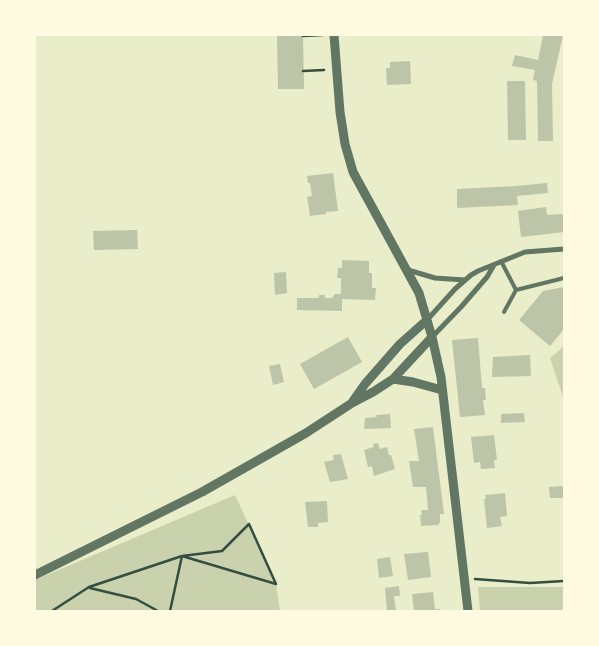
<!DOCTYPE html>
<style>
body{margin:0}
#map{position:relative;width:599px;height:646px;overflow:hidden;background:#e9edc9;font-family:"Playfair Display",serif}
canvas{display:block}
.frame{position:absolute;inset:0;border:36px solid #fefae0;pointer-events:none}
</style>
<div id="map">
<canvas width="599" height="646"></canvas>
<div class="frame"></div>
</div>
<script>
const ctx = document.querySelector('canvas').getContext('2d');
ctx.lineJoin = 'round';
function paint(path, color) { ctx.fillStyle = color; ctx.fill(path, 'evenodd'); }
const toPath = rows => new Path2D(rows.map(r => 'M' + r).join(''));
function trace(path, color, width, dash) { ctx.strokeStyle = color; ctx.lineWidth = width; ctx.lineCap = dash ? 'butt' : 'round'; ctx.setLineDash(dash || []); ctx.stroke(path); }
paint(toPath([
 [564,346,564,400,550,358],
 [235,495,276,584,280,611,35,611,35,580],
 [478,587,564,587,564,611,480,611]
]), '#cad2ad');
paint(toPath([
 [277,35,303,35,304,89,278,89],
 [543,35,563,35,552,84,553,141,538,141,537,81,533,80,535,70,512,66,515,55,538,60],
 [410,61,411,84,387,85,386,68,390,68,390,62],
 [507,81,525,81,526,140,508,140],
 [333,173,338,211,326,212,326,214,310,216,307,197,312,196,310,183,308,183,307,176],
 [547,183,548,193,517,196,518,205,457,208,457,189,516,186],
 [546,207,547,215,564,214,564,232,521,237,518,211],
 [137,230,138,249,94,250,93,231],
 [342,260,369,261,369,273,372,273,372,288,376,288,375,300,342,299,342,311,297,310,297,298,319,298,319,295,325,295,325,298,332,298,335,294,341,294,341,278,337,278,338,268,342,268],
 [286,272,287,293,275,295,274,273],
 [564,287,564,329,550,346,519,320,543,291],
 [348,337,362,362,314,389,300,364],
 [478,338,482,388,485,388,486,400,483,400,485,415,460,417,452,340],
 [530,355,531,376,492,377,493,357],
 [280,364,284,382,273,385,269,366],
 [524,413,525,422,501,423,501,414],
 [390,414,391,428,364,429,365,418,377,417,376,415],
 [433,427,444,514,440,514,440,522,438,525,421,526,420,515,422,515,421,510,428,510,426,487,413,487,409,461,419,461,414,429],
 [494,435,497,460,494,460,495,468,481,469,480,462,474,463,471,437],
 [378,443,380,449,387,447,389,455,391,455,395,469,374,476,372,466,368,467,364,450,374,447,373,444],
 [341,454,348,479,330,482,324,462,334,460,333,455],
 [564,486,564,498,550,498,549,487],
 [505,493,507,516,500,517,502,526,487,528,484,499,486,499,485,495],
 [327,501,328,522,318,523,318,527,308,527,305,502],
 [428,552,431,577,408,580,404,554],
 [390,557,393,576,379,578,377,559],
 [399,586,400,596,394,596,396,611,387,611,385,588],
 [433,592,435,609,440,609,440,611,414,611,412,594]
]), '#bcc5a7');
trace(toPath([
 [303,36,323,35],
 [303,71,324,70],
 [475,579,530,583,564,581],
 [90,588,136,599,158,611],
 [52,611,89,587,182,556,222,551,249,524,276,584,182,556],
 [170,611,182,556]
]), '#344e41', 2.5);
trace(toPath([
 [501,261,516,290,564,278],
 [504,312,516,290]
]), '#617663', 4);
trace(toPath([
 [408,270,435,278,465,280],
 [427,320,455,289,471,275,478,271,525,252,564,249],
 [432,337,461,307,487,277,494,265]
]), '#617663', 5);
trace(toPath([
 [334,35,340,112,345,144,353,172,419,293,432,337,441,377,468,611],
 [393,379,413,382,442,390],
 [353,401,365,384,400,344,427,320],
 [35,575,202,492,306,433,352,403,373,392,393,379,432,337]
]), '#617663', 9);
</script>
